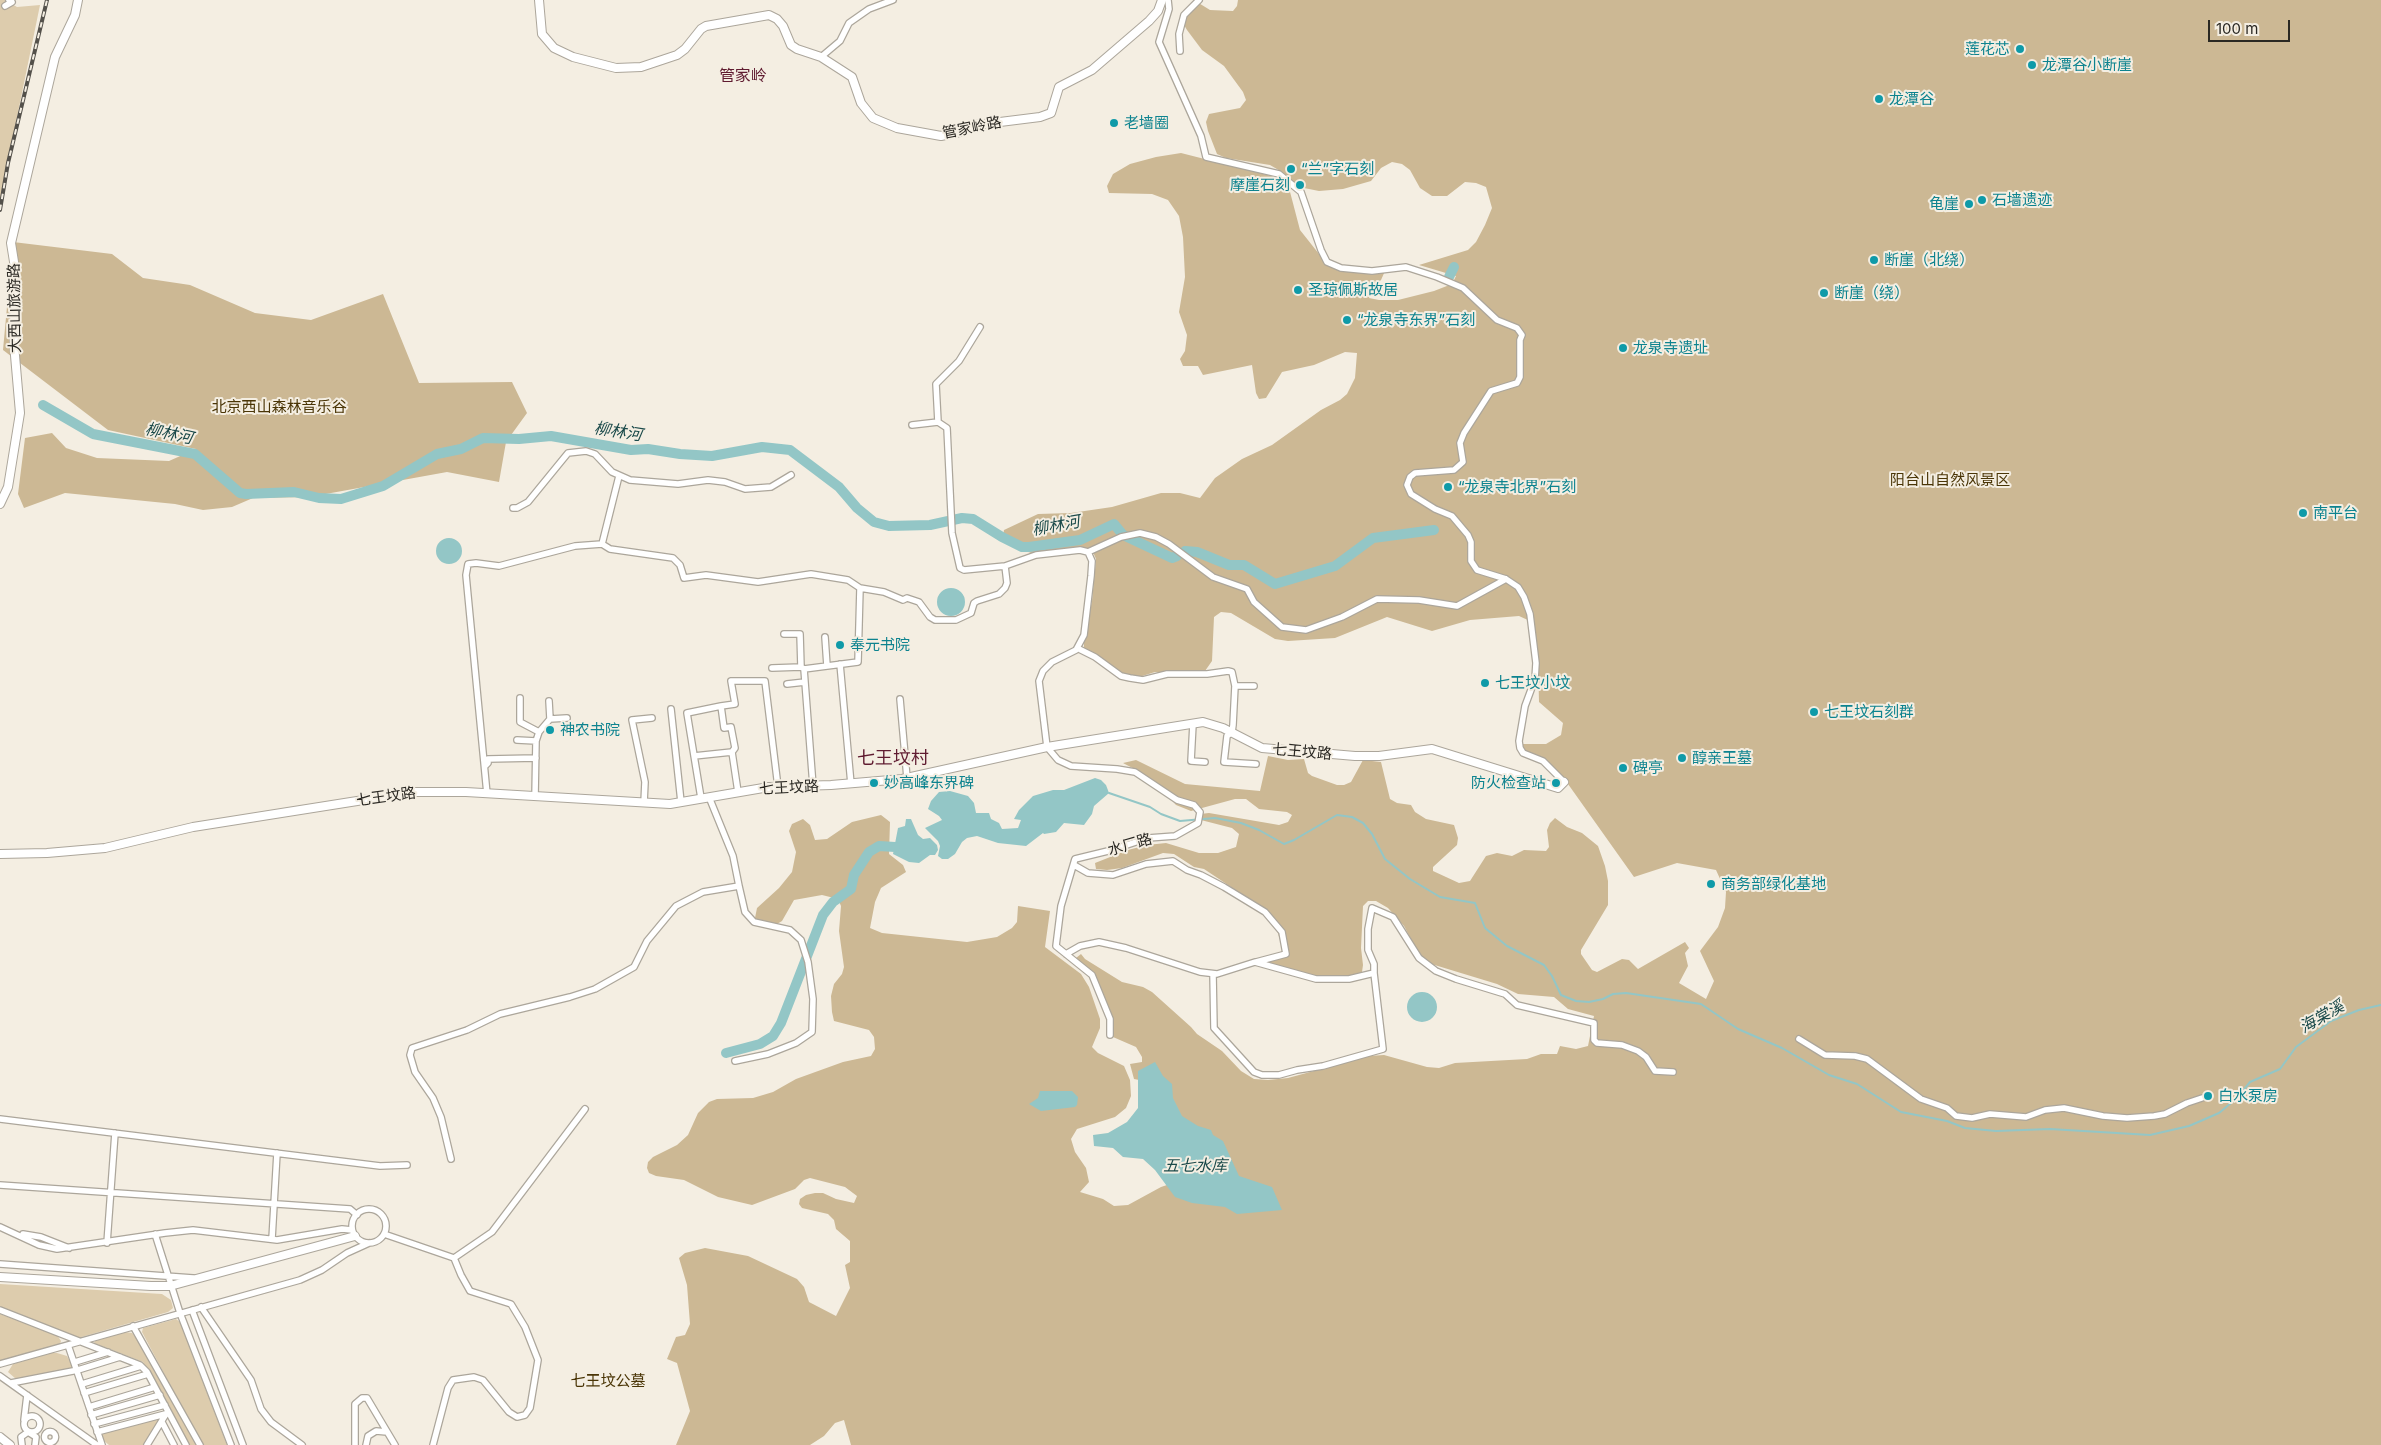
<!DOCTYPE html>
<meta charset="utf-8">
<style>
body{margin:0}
#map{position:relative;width:2381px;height:1445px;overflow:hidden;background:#f4eee2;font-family:Inter,sans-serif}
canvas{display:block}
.scale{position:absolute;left:2208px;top:20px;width:82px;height:22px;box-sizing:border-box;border:2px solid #2a2823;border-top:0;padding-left:6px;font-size:15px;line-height:18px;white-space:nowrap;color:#2a2823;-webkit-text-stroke:4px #f4eee2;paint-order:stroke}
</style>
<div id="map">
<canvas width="2381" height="1445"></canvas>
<div class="scale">100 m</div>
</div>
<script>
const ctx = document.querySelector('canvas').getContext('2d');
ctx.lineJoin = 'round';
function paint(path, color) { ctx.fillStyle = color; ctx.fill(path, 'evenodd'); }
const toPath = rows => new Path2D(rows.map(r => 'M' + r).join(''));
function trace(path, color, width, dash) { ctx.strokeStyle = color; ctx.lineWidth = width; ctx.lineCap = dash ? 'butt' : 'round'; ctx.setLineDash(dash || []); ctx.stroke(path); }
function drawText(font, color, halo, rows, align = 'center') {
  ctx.font = font + ' Inter,"Noto Sans SC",sans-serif'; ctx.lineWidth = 4; ctx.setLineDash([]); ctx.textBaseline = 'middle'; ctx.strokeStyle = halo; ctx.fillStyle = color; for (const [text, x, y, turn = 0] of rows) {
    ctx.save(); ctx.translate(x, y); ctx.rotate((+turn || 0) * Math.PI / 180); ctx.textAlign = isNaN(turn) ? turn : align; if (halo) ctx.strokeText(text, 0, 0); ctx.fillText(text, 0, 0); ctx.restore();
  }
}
paint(toPath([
 [0,0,5,0,17,7,40,5,0,200],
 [0,1284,162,1294,171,1300,173,1308,168,1312,78,1338,0,1308],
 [0,1314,57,1335,61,1341,60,1344,0,1361],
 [176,1319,180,1322,227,1445,202,1445,142,1332,143,1328],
 [125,1332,132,1333,136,1338,197,1445,188,1445,143,1362,94,1343,95,1341],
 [50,1353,57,1353,67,1356,74,1369,16,1379,8,1372,13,1364],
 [161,1418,145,1445,109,1445,103,1440,101,1434]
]), '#ddccad');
paint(toPath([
 [1238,0,2381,0,2381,1445,851,1445,844,1420,835,1423,824,1436,810,1445,676,1445,690,1411,677,1363,667,1359,676,1337,685,1335,690,1324,687,1285,679,1258,685,1253,705,1248,748,1256,797,1279,804,1287,809,1302,836,1316,850,1288,845,1265,850,1262,850,1241,836,1229,834,1220,828,1214,802,1208,799,1204,800,1199,806,1195,815,1193,823,1193,836,1199,854,1203,857,1196,845,1187,810,1178,804,1180,795,1189,752,1205,718,1197,684,1180,656,1176,649,1173,647,1168,648,1162,653,1157,677,1145,688,1135,698,1113,709,1102,717,1099,753,1098,773,1092,796,1079,843,1062,871,1056,875,1049,874,1037,869,1030,834,1021,832,1012,831,996,834,984,842,974,844,967,839,931,841,906,838,899,822,895,794,900,782,921,777,924,757,921,755,918,757,908,779,888,792,872,796,852,789,831,792,824,803,819,810,825,815,840,827,839,852,822,881,815,890,822,889,854,903,865,906,872,881,888,875,902,870,928,882,933,967,942,997,937,1012,928,1017,922,1018,906,1050,911,1045,947,1081,974,1089,987,1100,1019,1100,1028,1092,1047,1098,1053,1124,1066,1130,1080,1131,1096,1126,1108,1115,1117,1077,1129,1071,1139,1075,1152,1086,1168,1089,1182,1080,1192,1103,1199,1114,1206,1128,1205,1161,1187,1182,1180,1208,1144,1144,1081,1134,1079,1130,1064,1142,1062,1142,1057,1136,1047,1113,1037,1111,1022,1087,970,1076,958,1081,954,1085,959,1122,982,1143,987,1152,992,1191,1027,1197,1034,1222,1051,1241,1071,1254,1079,1268,1080,1288,1078,1369,1056,1384,1055,1427,1067,1439,1068,1455,1063,1527,1059,1541,1054,1557,1054,1560,1046,1576,1049,1588,1046,1594,1016,1568,1009,1554,997,1518,994,1497,984,1428,963,1421,958,1404,926,1388,908,1376,901,1368,901,1363,906,1361,948,1363,965,1362,972,1357,975,1323,978,1263,962,1285,956,1276,927,1255,903,1204,869,1194,867,1174,854,1163,853,1122,868,1107,870,1096,869,1095,863,1128,850,1147,845,1166,843,1199,853,1218,853,1236,847,1239,834,1232,828,1197,819,1200,814,1209,813,1279,825,1288,822,1292,815,1287,812,1259,809,1246,799,1235,799,1191,811,1176,805,1160,787,1142,773,1123,763,1136,760,1185,784,1260,791,1268,756,1288,760,1304,759,1308,773,1312,776,1337,785,1344,785,1351,782,1363,760,1381,762,1390,799,1397,803,1411,805,1415,812,1426,819,1454,825,1458,838,1457,845,1433,867,1433,871,1459,883,1470,881,1486,856,1497,853,1512,856,1524,850,1546,851,1549,847,1547,830,1550,823,1555,818,1567,827,1582,833,1598,846,1605,866,1608,881,1608,905,1581,950,1581,954,1592,970,1597,972,1622,959,1629,960,1638,969,1685,942,1689,948,1685,953,1688,966,1679,983,1706,999,1714,981,1700,951,1718,927,1725,908,1726,892,1716,870,1677,863,1634,877,1568,784,1554,775,1541,761,1525,753,1520,744,1546,744,1561,735,1563,723,1539,702,1538,661,1530,621,1519,616,1470,620,1432,631,1387,617,1335,638,1288,641,1275,639,1231,613,1221,612,1214,617,1212,661,1205,671,1194,674,1155,672,1139,677,1117,673,1084,650,1084,640,1092,601,1096,559,1093,552,1080,547,1043,554,1031,553,1020,549,1003,536,1004,530,1038,514,1071,513,1112,507,1161,493,1180,493,1200,498,1215,478,1242,459,1272,445,1321,410,1340,400,1347,394,1355,378,1357,353,1345,352,1314,365,1282,372,1266,398,1259,399,1256,393,1252,365,1203,375,1198,366,1183,366,1180,359,1185,351,1187,335,1179,312,1185,277,1183,237,1179,216,1168,200,1152,194,1109,193,1107,186,1113,174,1130,164,1156,157,1181,153,1279,178,1289,188,1300,230,1323,259,1333,267,1385,271,1381,280,1372,288,1369,298,1379,300,1398,300,1434,291,1452,284,1456,276,1419,265,1468,250,1476,242,1485,225,1492,208,1486,187,1476,183,1465,182,1447,196,1432,196,1420,188,1410,170,1402,164,1392,162,1381,168,1371,181,1343,189,1319,191,1299,187,1282,172,1270,165,1226,158,1217,154,1208,131,1206,122,1209,114,1240,108,1246,100,1243,92,1224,66,1202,50,1187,30,1184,25,1184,14,1197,2,1210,10,1233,11,1237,6],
 [13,242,112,254,143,278,190,285,255,313,311,320,383,294,419,383,512,382,527,413,506,442,499,482,447,472,309,497,253,498,232,507,203,510,175,504,65,493,24,508,18,494,25,438,52,433,66,448,97,458,169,461,196,449,108,430,3,350]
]), '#ccb894');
paint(toPath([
 '436 551a13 13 0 1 1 26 0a13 13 0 1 1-26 0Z',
 '937 602a14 14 0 1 1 28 0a14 14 0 1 1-28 0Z',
 [1095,778,1101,780,1106,785,1109,793,1094,806,1092,814,1084,825,1064,823,1056,832,1044,834,1043,833,1026,846,998,843,977,836,967,838,962,842,955,854,948,859,942,859,938,856,940,846,938,841,925,828,942,820,939,816,928,809,931,801,939,792,950,791,968,796,974,803,976,813,989,813,991,819,999,823,1002,829,1018,828,1021,820,1014,819,1019,810,1033,796,1053,790,1064,790],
 [906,819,911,819,918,835,923,839,930,838,937,845,938,850,935,855,930,855,919,863,909,862,893,854,898,828,905,826],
 '1407 1007a15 15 0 1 1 30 0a15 15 0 1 1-30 0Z',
 [1155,1062,1163,1076,1172,1084,1173,1098,1182,1116,1198,1126,1211,1130,1213,1135,1223,1141,1239,1176,1272,1187,1282,1210,1237,1214,1225,1207,1192,1203,1175,1197,1155,1170,1143,1159,1123,1157,1113,1148,1094,1146,1093,1135,1108,1133,1127,1122,1138,1108,1138,1071],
 [1040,1091,1072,1091,1078,1097,1077,1105,1075,1107,1041,1111,1029,1104,1038,1098]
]), '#93c6c6');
trace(toPath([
 [1109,793,1150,807,1161,814,1180,821,1215,818,1241,823,1259,830,1284,844,1294,840,1337,815,1352,817,1363,823,1372,834,1385,859,1410,879,1440,897,1475,903,1485,928,1507,946,1544,965,1552,976,1561,995,1576,1001,1589,1002,1603,999,1613,994,1626,993,1701,1004,1738,1029,1782,1048,1829,1075,1857,1084,1901,1112,1947,1121,1965,1128,1996,1131,2050,1129,2150,1135,2189,1126,2219,1113,2237,1098,2250,1082,2280,1069,2296,1047,2331,1021,2359,1010,2381,1005]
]), '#93c6c6', 2);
trace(toPath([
 [1449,277,1454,267],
 [43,405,93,434,195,454,240,493,246,494,294,492,319,498,341,499,383,486,437,454,461,449,483,438,519,439,551,436,631,450,648,449,680,454,712,456,762,447,790,450,839,487,857,508,874,522,889,526,930,525,962,518,973,519,1002,537,1022,547,1029,547,1080,540,1114,524,1123,535,1172,558,1177,556],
 [1185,551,1197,552,1229,565,1244,565,1275,584,1335,566,1373,538,1434,530],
 [726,1053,760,1044,773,1036,781,1023,823,915,833,902,851,889,854,875,869,852,879,846,895,847]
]), '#93c6c6', 10);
const street = toPath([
 [1168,0,1169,9,1159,42,1201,136,1206,157,1279,174,1301,192,1321,250,1327,262,1341,268,1372,271,1406,267,1437,277,1463,288,1497,320,1517,328,1522,335,1520,340,1520,377,1517,383,1491,391,1464,433,1460,443,1463,462,1454,470,1415,473,1410,477,1407,485,1411,494,1435,509,1452,516,1468,535,1471,542,1471,561,1477,570,1506,579,1518,587,1524,597,1530,614,1536,663,1535,679,1525,706,1519,741,1520,748,1523,753,1543,761,1564,782],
 [5,6,12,2,9,0],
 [1180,51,1179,34,1184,15,1199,0],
 [821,57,840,41,849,23,869,9,893,0],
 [938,422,936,384,959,361,980,327],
 [912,425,938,422,947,428,952,533,960,568,964,570,1005,566,1036,555,1080,550,1088,552],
 [513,508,517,508,528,502,568,453,586,451,595,454,612,472,630,480,678,484,708,480,725,482,745,489,771,487,791,475],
 [602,544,619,476],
 [784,634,800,634,801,667,804,669],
 [825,637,827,666],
 [1077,648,1095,657,1121,676,1130,678,1143,680,1167,674,1207,674,1228,671,1232,672,1235,686,1233,725,1232,732,1227,736,1224,762,1256,764],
 [840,664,851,784],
 [772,668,801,667],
 [787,684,805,682],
 [1235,686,1254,686],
 [520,698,520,722,539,732],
 [900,699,907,778],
 [721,706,735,704,731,681,765,681,778,787],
 [671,709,681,802],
 [550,719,567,718],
 [1193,724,1191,761,1205,762],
 [517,740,536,741,535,797],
 [536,741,539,732,550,719,549,701],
 [694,756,732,752],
 [485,766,488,763,488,759,536,758],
 [813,786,804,669,858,662,860,588],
 [487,794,466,575,468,564,476,563,499,566,575,546,602,544,610,549,673,558,680,565,684,578,706,575,758,582,811,574,848,580,860,588,884,592,903,600,907,598,919,602,930,617,935,620,956,620,971,613,974,603,977,601,999,594,1005,588,1007,583,1005,566],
 [701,798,687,713,721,706,724,728,731,727,735,748,732,752,738,792],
 [644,803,645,782,632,720,652,718],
 [1074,865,1088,873,1113,875,1146,864,1173,861,1187,870,1201,875,1224,887,1265,912,1282,932,1286,954,1256,962],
 [1066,954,1080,946,1099,942,1126,948,1200,972,1217,974,1255,962,1316,979,1349,979,1374,973,1374,964,1368,950,1368,929,1372,908,1393,917,1419,958,1436,971,1456,979,1505,994,1517,1005,1594,1023,1594,1040,1597,1043,1622,1045,1638,1051,1646,1057,1655,1071,1673,1072],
 [1213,974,1214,1028,1254,1072,1262,1075,1279,1075,1297,1070,1323,1066,1383,1049,1374,973],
 [1110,1035,1110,1019,1092,975,1056,946,1061,906,1075,859,1112,850,1148,838,1175,836,1198,823,1200,812,1194,805,1177,800,1135,772,1117,769,1071,766,1058,760,1047,747,1039,681,1043,671,1052,662,1076,650,1084,635,1091,576,1092,561,1088,552,1121,537,1140,533,1156,537,1169,544,1213,577,1247,589,1254,602,1282,627,1306,630,1342,617,1377,599,1419,600,1457,606,1506,579],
 [1799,1039,1825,1055,1855,1056,1867,1059,1921,1099,1947,1108,1956,1116,1972,1118,1990,1114,2026,1117,2045,1110,2064,1108,2103,1116,2127,1118,2154,1116,2165,1114,2187,1103,2202,1098],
 [735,1061,768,1054,796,1043,812,1032,813,999,808,962,801,940,790,930,754,922,745,912,739,886],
 [0,1119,380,1166,407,1165],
 [451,1159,441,1117,433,1098,415,1072,410,1055,412,1048,467,1030,500,1014,570,997,595,989,634,967,647,941,676,906,703,892,739,886,733,856,709,797],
 [0,1185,350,1209,357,1215],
 '352 1226a17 17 0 1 1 34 0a17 17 0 1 1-34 0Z',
 [0,1227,39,1245,57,1249,165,1233,193,1230,277,1240,342,1229,352,1230],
 [23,1234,41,1237,69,1248],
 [155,1234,180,1313,231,1445],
 [384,1234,454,1258],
 [272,1239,277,1153],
 [107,1243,115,1133],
 [0,1264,193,1278],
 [201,1307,251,1380,261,1409,271,1422,302,1445],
 [0,1310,140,1365,147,1372,186,1445],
 [192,1310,243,1445],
 [133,1326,200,1445],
 [68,1345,102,1445],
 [75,1362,108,1352],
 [0,1364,300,1280,322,1270,347,1253,369,1243],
 [0,1376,97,1445],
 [11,1383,78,1370,120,1357],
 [82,1384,141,1366],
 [84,1393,148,1374],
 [89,1407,155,1387],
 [91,1415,160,1395],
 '24 1424a8 8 0 1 1 16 0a8 8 0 1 1-16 0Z',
 [24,1420,27,1395],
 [162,1422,174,1445],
 [94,1424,165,1405],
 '44.5 1437a5.5 5.5 0 1 1 11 0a5.5 5.5 0 1 1-11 0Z',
 [97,1432,169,1413],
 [22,1445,21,1437,28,1432,36,1437,35,1445],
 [147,1445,166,1414],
 [355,1445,355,1404,362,1398,367,1398,395,1445],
 [366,1445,368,1436,376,1431,387,1432],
 [433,1445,448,1388,453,1380,474,1377,483,1380,509,1412,517,1417,525,1415,530,1408,538,1360,525,1327,511,1304,470,1291,461,1275,454,1258,492,1232,585,1109]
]);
const secondary = toPath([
 [539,0,542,34,554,48,573,57,616,68,641,67,677,55,685,49,701,29,706,26,769,15,777,19,783,26,791,45,797,49,821,57,852,77,861,103,873,118,897,128,941,136,960,132,976,125,1040,117,1051,113,1059,87,1092,70,1149,21,1158,11,1162,0],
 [0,504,8,487,20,413,14,344,15,268,11,243,55,57,75,15,78,0],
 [0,854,47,853,105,848,193,827,414,792,466,792,670,804,769,787,831,785,902,779,1047,747,1203,722,1223,728,1262,748,1355,756,1379,756,1432,749,1558,788,1564,782],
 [0,1277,151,1286,170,1286,355,1236],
 [0,1437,10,1445]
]);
trace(street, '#aca69b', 8);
trace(secondary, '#aca69b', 10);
trace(street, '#fff', 5.5);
trace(secondary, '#fff', 8);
const rail = toPath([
 [0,210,8,163,47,0]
]);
trace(rail, '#54514b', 4);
trace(rail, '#f4eee2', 2, [5.5]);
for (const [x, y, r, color] of [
 [2020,49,5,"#0f9aa8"],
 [2032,65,5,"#0f9aa8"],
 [1879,99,5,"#0f9aa8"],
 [1114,123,5,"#0f9aa8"],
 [1291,169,5,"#0f9aa8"],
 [1300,185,5,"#0f9aa8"],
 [1982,200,5,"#0f9aa8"],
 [1969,204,5,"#0f9aa8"],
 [1874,260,5,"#0f9aa8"],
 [1298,290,5,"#0f9aa8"],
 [1824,293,5,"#0f9aa8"],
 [1347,320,5,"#0f9aa8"],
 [1623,348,5,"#0f9aa8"],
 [1448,487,5,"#0f9aa8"],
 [2303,513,5,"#0f9aa8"],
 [840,645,5,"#0f9aa8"],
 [1485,683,5,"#0f9aa8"],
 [1814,712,5,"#0f9aa8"],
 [550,730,5,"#0f9aa8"],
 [1682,758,5,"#0f9aa8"],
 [1623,768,5,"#0f9aa8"],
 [874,783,5,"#0f9aa8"],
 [1556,783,5,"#0f9aa8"],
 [1711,884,5,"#0f9aa8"],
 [2208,1096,5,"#0f9aa8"]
]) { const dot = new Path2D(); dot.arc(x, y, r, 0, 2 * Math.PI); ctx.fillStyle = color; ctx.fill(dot); trace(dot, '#f4eee2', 2); }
drawText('15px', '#0d838f', '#f4eee2', [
 ["莲花芯",2010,49,"right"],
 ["龙潭谷小断崖",2042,65],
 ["龙潭谷",1889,99],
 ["老墙圈",1124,123],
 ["“兰”字石刻",1301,169],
 ["摩崖石刻",1290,185,"right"],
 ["石墙遗迹",1992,200],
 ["龟崖",1959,204,"right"],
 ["断崖（北绕）",1884,260],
 ["圣琼佩斯故居",1308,290],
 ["断崖（绕）",1834,293],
 ["“龙泉寺东界”石刻",1357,320],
 ["龙泉寺遗址",1633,348],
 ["“龙泉寺北界”石刻",1458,487],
 ["南平台",2313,513],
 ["奉元书院",850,645],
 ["七王坟小坟",1495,683],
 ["七王坟石刻群",1824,712],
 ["神农书院",560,730],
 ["醇亲王墓",1692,758],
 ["碑亭",1633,768],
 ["妙高峰东界碑",884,783],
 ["防火检查站",1546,783,"right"],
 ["商务部绿化基地",1721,884],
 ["白水泵房",2218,1096]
], 'left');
drawText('15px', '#2a2823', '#f4eee2', [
 ["管家岭路",972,128,-11],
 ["大西山旅游路",15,308,-91],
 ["七王坟路",1302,752,5],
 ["七王坟路",789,788,-3],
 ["七王坟路",386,797,-8],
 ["水厂路",1130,845,-16]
]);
drawText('15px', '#4a3506', '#f4eee2', [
 ["北京西山森林音乐谷",279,407],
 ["阳台山自然风景区",1950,480],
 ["七王坟公墓",608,1381]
]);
drawText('16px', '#5f1b30', '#f4eee2', [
 ["管家岭",743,76]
]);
drawText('italic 16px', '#1b4a4a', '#f4eee2', [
 ["柳林河",618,432,9],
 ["柳林河",169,434,12],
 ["柳林河",1056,526,-10],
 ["海棠溪",2322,1017,-30],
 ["五七水库",1195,1166]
]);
drawText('18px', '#5f1b30', '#f4eee2', [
 ["七王坟村",893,759]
]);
</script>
